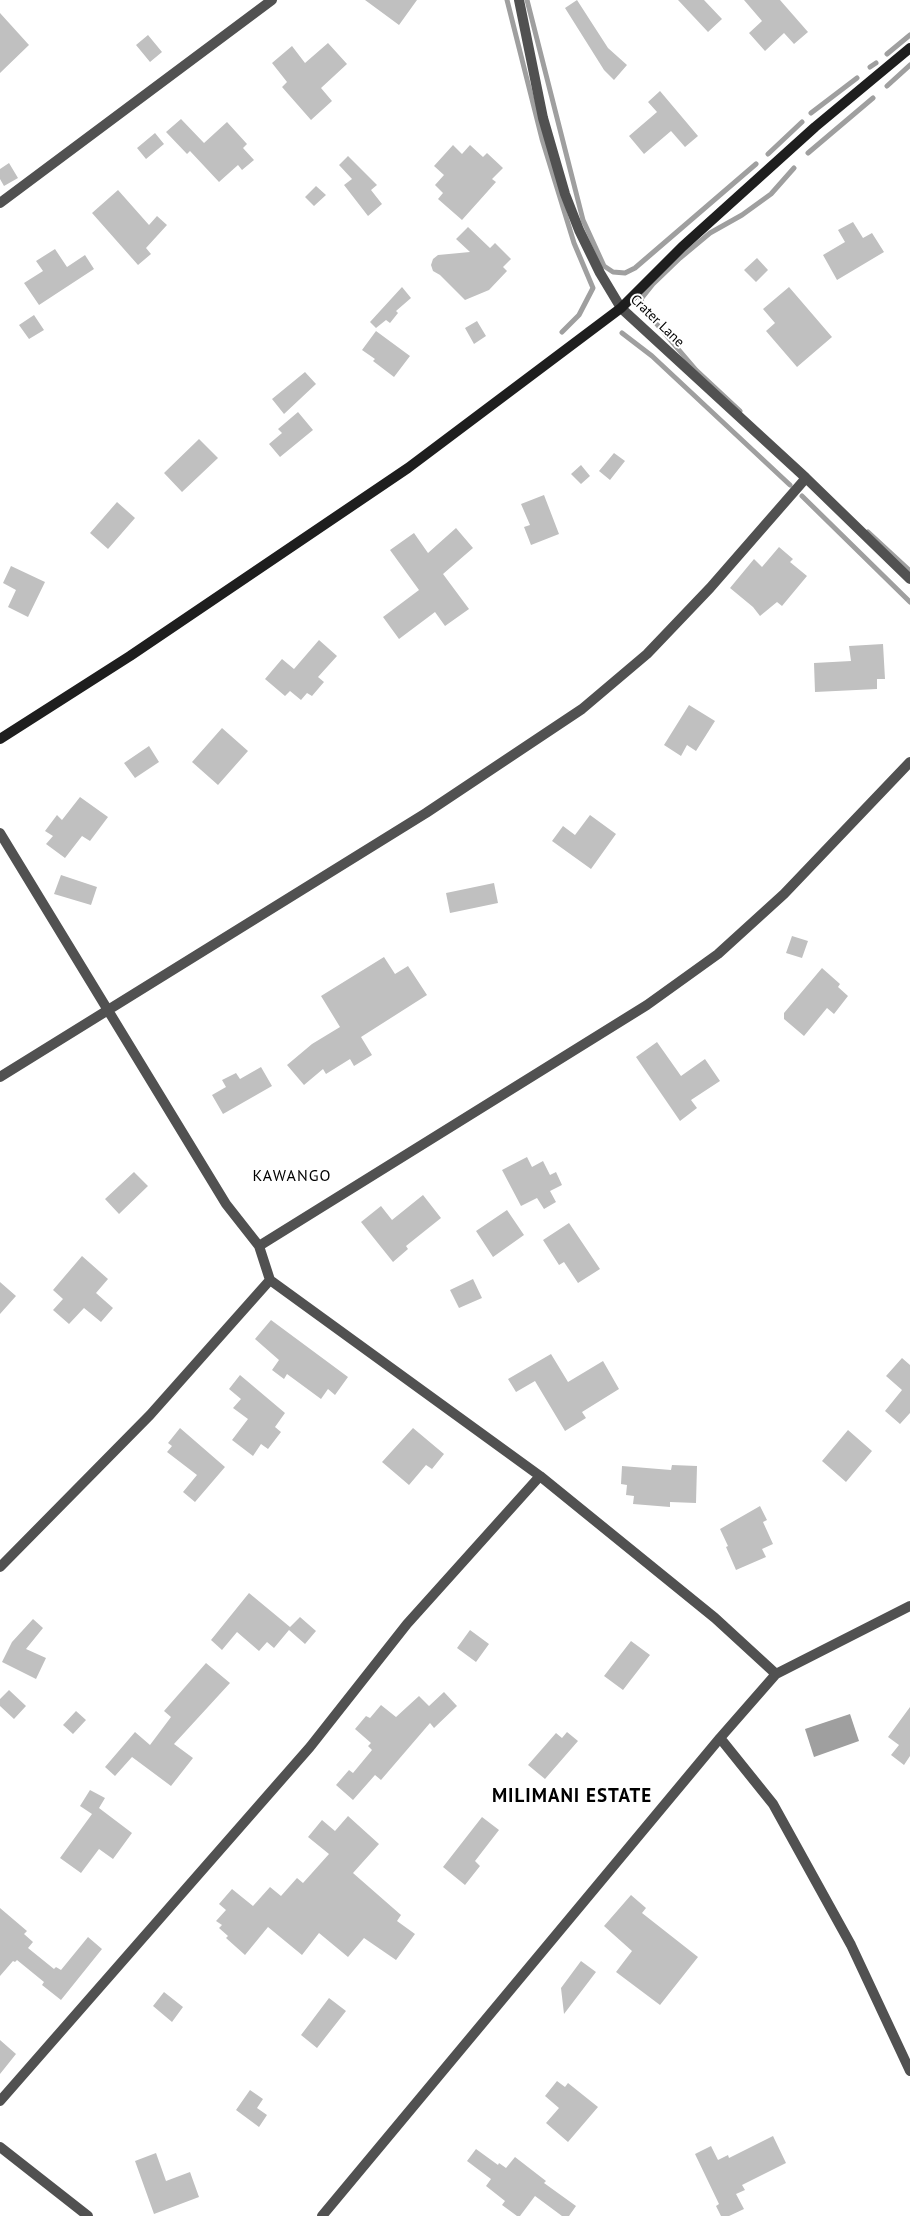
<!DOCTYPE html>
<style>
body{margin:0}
canvas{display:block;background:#fff}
</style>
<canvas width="910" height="2216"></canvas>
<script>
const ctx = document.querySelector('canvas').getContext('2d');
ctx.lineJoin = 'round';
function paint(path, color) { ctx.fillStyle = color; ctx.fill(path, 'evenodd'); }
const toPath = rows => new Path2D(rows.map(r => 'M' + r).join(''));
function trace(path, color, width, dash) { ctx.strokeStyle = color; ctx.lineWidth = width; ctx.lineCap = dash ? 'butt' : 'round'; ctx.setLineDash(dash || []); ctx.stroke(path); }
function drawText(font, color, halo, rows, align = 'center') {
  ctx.font = font + ' "PT Sans",sans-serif'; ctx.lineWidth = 4; ctx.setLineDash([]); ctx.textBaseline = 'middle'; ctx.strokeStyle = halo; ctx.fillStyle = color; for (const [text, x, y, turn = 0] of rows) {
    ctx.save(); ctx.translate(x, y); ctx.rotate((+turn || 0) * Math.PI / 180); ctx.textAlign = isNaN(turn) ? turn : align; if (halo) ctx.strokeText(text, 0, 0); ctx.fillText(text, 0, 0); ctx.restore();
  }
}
paint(toPath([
 [850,1714,859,1741,814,1757,805,1729]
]), '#9f9f9f');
trace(toPath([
 [507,0,542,139,574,243,593,288,579,315,562,332],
 [527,0,583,220,604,266,613,272,625,273,635,268,756,164],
 [887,54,910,35],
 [870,67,876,63],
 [887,86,910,65],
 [811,113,857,78],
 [808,153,873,98],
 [768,154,802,122],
 [622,333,652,356,790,485],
 [740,411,696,370,643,308,641,299,653,284,680,258,710,233,742,215,771,194,794,168],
 [802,496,910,602],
 [868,532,910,571]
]), '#9f9f9f', 5);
paint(toPath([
 [365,0,417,0,399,25],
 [577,0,608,48,627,65,614,80,604,70,565,8],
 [678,0,704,0,722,19,708,32],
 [744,0,780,0,808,32,794,44,784,33,765,51,749,33,762,21],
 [0,13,29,45,0,73],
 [148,35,162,52,150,62,136,45],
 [328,43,347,64,321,88,332,101,311,120,282,87,287,82,272,63,292,46,305,63],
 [660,91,698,136,685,147,671,131,644,154,629,136,657,112,648,102],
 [181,119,204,143,227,122,247,144,243,148,254,160,242,170,238,165,219,182,190,151,187,154,166,132],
 [155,133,164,144,146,159,137,148],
 [453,145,462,154,470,145,483,157,487,153,503,168,492,179,496,182,462,220,438,199,443,193,435,185,444,175,434,166],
 [348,156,377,185,371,190,382,204,368,216,344,185,352,179,339,165],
 [9,163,18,178,4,186,0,179,0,169],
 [316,186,326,195,314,206,305,197],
 [118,190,149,225,157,216,167,225,146,248,151,254,138,265,92,213],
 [853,222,863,238,872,233,884,252,837,280,823,255,845,242,838,230],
 [468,227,490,248,495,243,511,259,503,267,507,271,489,290,465,300,440,275,433,271,431,265,433,259,438,255,470,252,456,239],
 [55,249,67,267,85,255,94,269,39,305,24,283,43,271,36,261],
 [757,258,768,270,756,282,744,270],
 [402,287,411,298,396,311,398,313,390,323,386,320,376,328,370,322],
 [789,287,832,337,797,367,766,331,775,323,763,309],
 [34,315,44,330,29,339,19,325],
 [477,321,486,336,474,344,465,328],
 [376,331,410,356,394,377,373,361,375,359,362,350],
 [305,372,316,384,284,414,272,399],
 [298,412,313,430,280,457,269,444,282,433,278,429],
 [199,439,218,458,182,492,164,473],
 [614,453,625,461,610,480,599,471],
 [581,465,590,476,581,484,571,474],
 [544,495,559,534,531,545,524,527,530,525,521,504],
 [117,502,135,518,108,549,90,533],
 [456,528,473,548,443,574,469,609,445,626,435,612,399,639,383,617,419,590,390,550,414,533,428,553],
 [779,547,793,559,790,562,807,576,782,606,777,602,760,616,753,607,730,588,754,559,762,567],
 [11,566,45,582,28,617,8,607,16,590,3,583],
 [319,640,337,656,318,677,324,682,312,696,307,693,301,700,290,691,285,696,265,679,282,659,294,669],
 [883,644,885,679,877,679,877,689,815,692,814,663,851,661,849,646],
 [689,705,715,721,696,751,687,745,681,756,664,745],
 [222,728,248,751,218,785,192,762],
 [149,746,159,762,135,778,124,763],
 [80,797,108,817,90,841,82,836,65,858,46,844,53,836,45,831,57,815,62,820],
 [590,815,616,834,591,869,552,841,563,826,575,835],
 [61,875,97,887,91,905,54,894],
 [494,883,498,903,450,913,446,893],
 [792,936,808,941,802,958,786,953],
 [384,957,395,974,408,966,427,995,361,1037,372,1055,354,1066,350,1059,326,1074,323,1069,304,1085,287,1065,312,1044,340,1027,321,996],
 [822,968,840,984,838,987,848,996,834,1014,827,1008,804,1036,784,1019,784,1013],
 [657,1042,681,1076,705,1059,720,1081,691,1100,697,1108,680,1121,636,1057],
 [261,1067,272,1086,223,1114,212,1095,226,1087,222,1080,236,1073,240,1079],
 [527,1157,532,1167,543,1161,550,1175,556,1172,562,1185,550,1191,556,1202,544,1209,537,1198,521,1206,502,1170],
 [134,1172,148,1186,119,1214,105,1199],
 [423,1195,441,1218,406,1246,408,1249,393,1262,361,1222,381,1206,392,1220],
 [507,1210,524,1235,493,1257,476,1231],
 [569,1223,600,1269,578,1283,564,1262,559,1265,543,1240],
 [82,1256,108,1279,96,1293,113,1308,101,1322,84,1308,69,1324,53,1310,63,1299,53,1290],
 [473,1279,482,1298,459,1308,450,1290],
 [0,1282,16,1296,0,1314],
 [271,1320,348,1377,335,1395,328,1389,321,1399,287,1374,284,1379,272,1370,279,1360,255,1339],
 [551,1354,568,1382,603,1361,619,1389,582,1412,586,1418,565,1431,535,1381,516,1392,508,1379],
 [902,1358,910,1365,910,1413,900,1424,885,1411,902,1390,886,1376],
 [240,1375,285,1413,275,1427,281,1432,268,1449,261,1444,253,1456,232,1440,248,1419,233,1408,241,1399,229,1389],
 [180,1428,225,1467,195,1502,183,1492,197,1475,167,1452,172,1446,168,1443],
 [413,1428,444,1454,432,1469,426,1465,409,1485,382,1462],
 [848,1430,872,1451,846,1482,822,1461],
 [672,1465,697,1466,696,1503,670,1502,670,1507,633,1504,634,1496,626,1495,627,1485,621,1484,622,1466,671,1470],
 [760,1506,767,1520,763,1522,773,1544,762,1549,766,1557,736,1570,726,1547,728,1546,720,1529],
 [249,1593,290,1627,300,1617,316,1631,305,1644,289,1630,274,1648,267,1642,259,1651,237,1632,222,1650,211,1640],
 [33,1619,43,1628,26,1649,46,1658,36,1679,2,1662,12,1642],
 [470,1630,489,1644,476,1662,457,1648],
 [631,1641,650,1655,623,1690,604,1676],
 [206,1663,230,1683,174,1744,193,1758,171,1786,132,1757,115,1776,105,1767,135,1732,150,1745,171,1717,164,1711],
 [9,1690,26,1706,14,1719,0,1706,0,1699],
 [444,1692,457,1706,434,1728,430,1723,381,1780,375,1775,353,1800,336,1785,349,1770,353,1773,372,1750,368,1746,371,1743,355,1729,366,1716,370,1718,381,1705,396,1717,419,1696,429,1706],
 [910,1707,910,1756,904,1765,891,1755,899,1745,888,1737],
 [76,1711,86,1720,73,1734,63,1725],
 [567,1732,578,1741,545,1779,528,1765,556,1733,562,1738],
 [90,1790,105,1798,99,1808,132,1833,113,1859,99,1849,81,1873,60,1858,92,1814,80,1806],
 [348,1816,379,1844,353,1873,401,1915,397,1921,415,1934,396,1960,364,1938,348,1957,319,1933,302,1955,268,1927,245,1955,226,1938,228,1936,219,1928,222,1925,216,1921,226,1910,219,1904,232,1889,253,1906,270,1887,281,1896,297,1878,303,1883,329,1854,308,1837,322,1820,335,1831],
 [482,1817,499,1830,475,1861,480,1866,465,1885,443,1867],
 [631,1895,646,1908,642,1913,698,1957,660,2005,616,1972,632,1951,604,1926],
 [0,1908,27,1931,24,1934,33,1942,28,1948,54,1969,56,1967,61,1970,88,1937,102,1949,61,2000,42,1985,44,1982,17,1960,15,1962,13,1961,0,1976],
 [581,1961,596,1972,564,2014,561,1988],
 [164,1992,183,2007,172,2022,153,2006],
 [329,1998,346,2011,317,2048,301,2035],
 [0,2040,16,2054,0,2074],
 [557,2081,565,2087,568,2083,598,2107,568,2142,546,2123,559,2108,545,2096],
 [250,2090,263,2099,257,2108,267,2115,259,2127,236,2110],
 [773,2136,786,2163,742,2185,745,2190,736,2194,744,2209,729,2216,721,2216,716,2206,719,2204,695,2154,711,2146,718,2160,728,2155,729,2158],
 [476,2149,498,2165,499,2163,506,2168,515,2157,546,2181,544,2183,576,2206,569,2216,562,2216,535,2196,520,2216,517,2216,502,2205,505,2201,486,2186,491,2179,467,2161],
 [156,2153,166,2181,190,2172,199,2197,154,2214,135,2161]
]), '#c0c0c0');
trace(toPath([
 [519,0,543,118,565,194,579,230,600,273,621,308,806,478,910,579],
 [0,203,272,0],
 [0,833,226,1204,259,1246,270,1280,540,1476,715,1618,776,1674],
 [0,1077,426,813,582,709,647,654,710,588,806,478],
 [259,1246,647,1005,718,954,784,894,910,762],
 [0,1567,150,1415,270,1280],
 [720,1738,773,1804,851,1945,910,2071],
 [0,2101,310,1747,407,1624,540,1476],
 [0,2147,88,2216],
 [322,2216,720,1738,776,1674,910,1606]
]), '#515151', 10);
trace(toPath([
 [0,739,130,656,408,468,621,308,682,247,815,127,910,48]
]), '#1e1e1e', 10);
drawText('14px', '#000', '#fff', [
 ["Crater Lane",657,321,44]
]);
ctx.letterSpacing = '1px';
drawText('16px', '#000', '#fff', [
 ["KAWANGO",292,1176]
]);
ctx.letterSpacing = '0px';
ctx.letterSpacing = '1px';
drawText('bold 19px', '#000', '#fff', [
 ["MILIMANI ESTATE",572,1797]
]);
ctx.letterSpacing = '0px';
</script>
